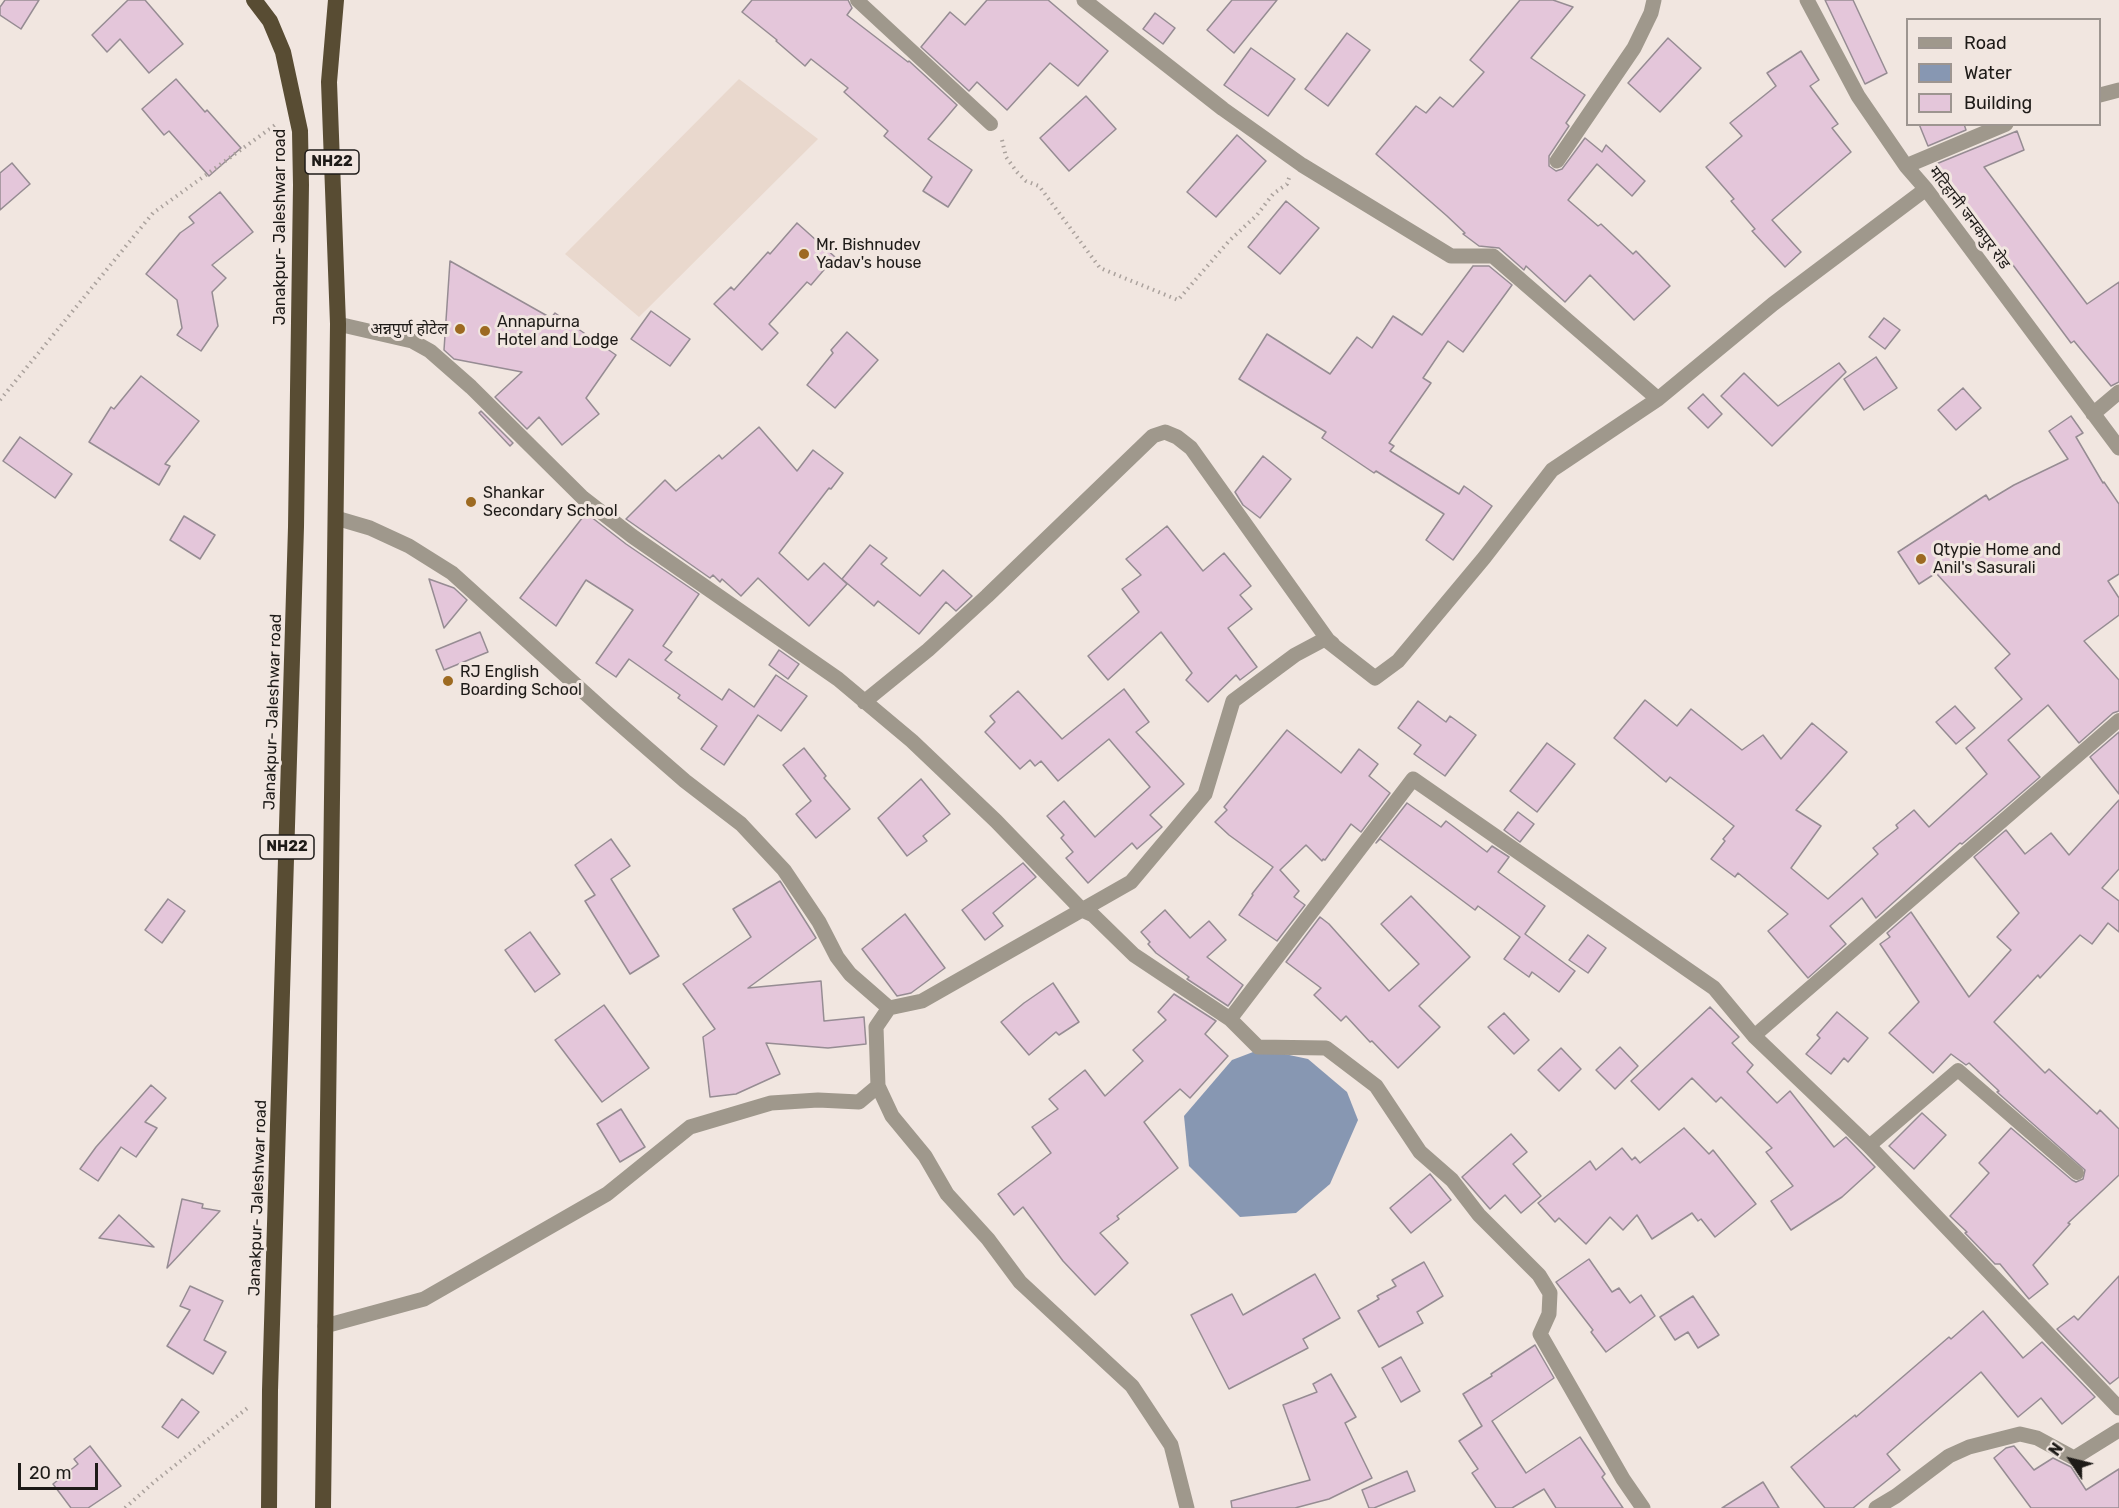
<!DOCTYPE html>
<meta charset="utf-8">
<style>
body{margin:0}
#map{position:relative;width:2119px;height:1508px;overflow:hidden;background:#f1e6e0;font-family:Rubik,sans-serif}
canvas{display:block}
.legend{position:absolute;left:1906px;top:18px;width:195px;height:108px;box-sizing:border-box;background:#f1e6e0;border:2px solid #9d9590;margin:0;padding:8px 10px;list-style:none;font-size:18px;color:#1e1b18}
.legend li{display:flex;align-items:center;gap:12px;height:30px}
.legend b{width:30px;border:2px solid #9d9590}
.north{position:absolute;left:2041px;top:1430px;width:60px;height:60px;-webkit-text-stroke:4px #f1e6e0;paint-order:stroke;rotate:305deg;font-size:16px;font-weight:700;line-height:24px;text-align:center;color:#1e1b18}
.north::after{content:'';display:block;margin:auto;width:21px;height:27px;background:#1e1b18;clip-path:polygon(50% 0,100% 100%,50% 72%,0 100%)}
.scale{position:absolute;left:18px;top:1463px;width:80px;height:27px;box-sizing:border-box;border:3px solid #1e1b18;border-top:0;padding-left:8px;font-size:18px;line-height:21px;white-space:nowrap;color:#1e1b18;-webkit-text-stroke:4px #f1e6e0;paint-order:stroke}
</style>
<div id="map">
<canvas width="2119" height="1508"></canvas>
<ul class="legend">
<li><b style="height:8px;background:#9f988c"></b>Road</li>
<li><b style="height:16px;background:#8797b2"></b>Water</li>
<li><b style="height:16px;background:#e4c6da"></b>Building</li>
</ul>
<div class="north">N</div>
<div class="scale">20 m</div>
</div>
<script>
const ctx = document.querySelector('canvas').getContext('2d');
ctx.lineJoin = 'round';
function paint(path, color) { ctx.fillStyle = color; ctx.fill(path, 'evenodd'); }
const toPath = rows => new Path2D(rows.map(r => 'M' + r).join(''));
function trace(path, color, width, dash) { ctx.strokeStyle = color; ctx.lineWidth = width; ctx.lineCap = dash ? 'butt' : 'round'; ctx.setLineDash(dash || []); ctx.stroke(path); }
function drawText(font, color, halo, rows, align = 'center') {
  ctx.font = font + ' Rubik,"Noto Sans Devanagari",sans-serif'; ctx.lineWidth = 6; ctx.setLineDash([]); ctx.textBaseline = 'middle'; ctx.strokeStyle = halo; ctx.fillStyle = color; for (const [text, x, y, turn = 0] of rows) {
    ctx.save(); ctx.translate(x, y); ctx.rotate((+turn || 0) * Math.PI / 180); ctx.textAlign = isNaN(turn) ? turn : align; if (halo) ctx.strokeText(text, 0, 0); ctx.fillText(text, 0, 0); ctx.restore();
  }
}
paint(toPath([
 [739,79,818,139,639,317,565,254]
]), '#e9d8cd');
paint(toPath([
 [1261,1049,1308,1059,1347,1092,1358,1120,1330,1184,1296,1213,1240,1217,1189,1166,1184,1116,1232,1060]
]), '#8797b2');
const building = toPath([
 [5,0,39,0,21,29,0,15,0,7,5,0],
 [128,0,145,0,183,44,149,73,120,39,107,52,92,35,128,0],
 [752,0,848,0,852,8,847,15,908,62,909,61,957,105,928,139,972,170,948,207,923,191,932,177,884,136,888,131,844,92,848,88,811,59,805,66,776,41,777,40,742,12,752,0],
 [987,0,1048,0,1108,51,1078,86,1050,63,1007,110,977,82,969,91,921,47,950,12,965,25,987,0],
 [1232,0,1277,0,1234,53,1207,30,1232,0],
 [1520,0,1553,0,1573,7,1531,58,1585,95,1566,123,1569,126,1549,156,1549,166,1556,171,1562,169,1585,138,1602,152,1606,145,1645,181,1632,196,1597,164,1568,200,1598,226,1601,224,1633,254,1636,251,1670,286,1634,320,1590,275,1565,302,1526,266,1524,270,1499,248,1479,246,1463,234,1465,233,1447,216,1376,154,1416,106,1426,113,1440,97,1453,107,1484,72,1470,60,1520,0],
 [1825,0,1853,0,1887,73,1865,84,1825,0],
 [1155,13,1175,28,1163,44,1143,29,1155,13],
 [1347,33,1370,50,1328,106,1305,89,1347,33],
 [1668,38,1701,68,1660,112,1628,83,1668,38],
 [1251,48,1295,79,1268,116,1224,85,1251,48],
 [1801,51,1819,80,1810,86,1838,124,1832,128,1851,152,1772,220,1801,252,1785,267,1752,231,1755,229,1731,201,1734,199,1706,167,1742,136,1730,123,1776,86,1767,73,1801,51],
 [176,79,205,112,207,110,241,148,209,176,169,131,164,135,142,109,176,79],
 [1086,96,1116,129,1069,171,1040,138,1086,96],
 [1919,124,1964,124,1966,130,1928,146,1919,124],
 [2017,131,2024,150,1984,167,2087,304,2119,282,2119,382,2111,386,2074,341,2071,343,2004,253,2002,255,1948,182,1944,184,1936,164,2017,131],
 [1237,135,1266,161,1216,217,1187,192,1237,135],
 [12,163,30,184,0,210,0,173,12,163],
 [220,192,253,232,212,265,226,278,212,292,218,326,201,351,177,335,182,328,177,300,146,274,180,233,194,223,189,217,220,192],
 [1286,201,1319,228,1280,274,1248,247,1286,201],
 [797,223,835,257,811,285,807,282,769,324,778,333,762,350,714,304,731,287,734,290,768,252,770,254,797,223],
 [450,261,551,318,555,313,616,355,586,398,599,414,562,445,539,417,527,429,495,397,522,372,454,359,444,350,450,261],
 [1473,266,1489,266,1512,285,1463,352,1448,341,1423,378,1431,383,1389,443,1394,446,1390,451,1459,494,1464,486,1492,506,1453,560,1426,540,1444,514,1376,471,1374,473,1322,438,1326,432,1239,379,1267,334,1330,374,1357,337,1372,348,1393,316,1422,335,1473,266],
 [651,311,690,339,670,366,631,339,651,311],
 [1884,318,1900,330,1885,349,1869,337,1884,318],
 [847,332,878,360,835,408,807,385,833,353,831,350,847,332],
 [1876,357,1897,388,1864,410,1844,379,1876,357],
 [1839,363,1846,372,1772,446,1721,396,1744,373,1778,406,1839,363],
 [141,376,199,421,165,464,170,466,159,485,89,442,111,407,114,409,141,376],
 [1963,388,1981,408,1956,430,1938,410,1963,388],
 [1703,394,1722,414,1708,428,1688,408,1703,394],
 [481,411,513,443,510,446,479,413,481,411],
 [2071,416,2083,433,2076,437,2103,483,2104,482,2119,504,2119,574,2108,581,2119,598,2119,615,2084,641,2119,680,2119,711,2113,713,2079,743,2048,705,2008,740,2040,777,1962,844,1960,843,1876,918,1862,898,1830,926,1846,944,1808,978,1768,931,1788,914,1738,873,1735,877,1711,859,1725,841,1723,839,1734,826,1670,777,1666,782,1614,738,1645,700,1677,726,1691,709,1742,750,1763,735,1781,759,1812,723,1847,752,1796,810,1821,826,1791,868,1828,899,1878,854,1873,848,1898,828,1896,825,1914,810,1929,827,1987,774,1966,748,2022,699,1995,668,2010,654,1936,573,1919,584,1898,552,1986,495,1989,500,2014,485,2068,459,2049,431,2071,416],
 [759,427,797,471,813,450,843,473,831,489,829,488,779,553,808,580,824,563,847,584,809,626,758,578,741,596,722,579,720,582,713,575,710,578,626,519,665,480,676,491,719,455,722,459,759,427],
 [20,437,72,474,55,498,3,461,20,437],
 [1263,456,1291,479,1260,518,1243,505,1235,492,1263,456],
 [586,513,626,544,699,594,663,646,672,652,665,660,722,700,729,689,754,707,776,675,807,696,781,731,758,715,724,765,701,749,717,726,678,698,680,695,629,659,616,677,596,663,633,610,586,580,556,626,520,598,586,513],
 [184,516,215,535,200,559,170,540,184,516],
 [1167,526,1203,571,1224,553,1251,586,1240,595,1252,609,1228,628,1257,667,1240,680,1236,675,1208,702,1186,680,1192,673,1161,632,1108,680,1088,656,1139,612,1122,589,1141,575,1126,559,1167,526],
 [870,545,887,558,881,564,920,596,943,570,972,596,956,611,946,602,919,634,878,601,874,606,842,579,870,545],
 [429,579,454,588,467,600,444,628,429,579],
 [480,632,488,652,444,670,436,650,480,632],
 [779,650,799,664,788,679,769,665,779,650],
 [1124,689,1149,722,1136,732,1184,784,1150,815,1162,827,1137,849,1132,843,1088,883,1066,858,1073,852,1061,838,1064,835,1047,816,1064,801,1095,837,1150,787,1109,739,1058,781,1041,761,1035,766,1030,760,1020,769,985,732,995,722,990,716,1018,691,1062,739,1124,689],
 [1418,701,1446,722,1450,716,1476,735,1445,776,1414,754,1421,745,1398,728,1418,701],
 [1955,706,1975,728,1956,744,1936,722,1955,706],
 [1287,730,1341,773,1359,749,1378,764,1369,776,1390,793,1361,832,1351,824,1325,860,1323,859,1322,861,1306,845,1280,870,1299,891,1294,897,1305,905,1277,941,1239,915,1253,895,1252,894,1273,867,1229,835,1215,822,1227,810,1224,807,1287,730],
 [2119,732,2119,794,2090,757,2119,732],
 [1547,743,1575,764,1537,812,1510,791,1547,743],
 [804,748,826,776,824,778,850,809,816,838,796,814,811,801,783,765,804,748],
 [921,779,950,814,923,836,927,841,907,856,878,818,921,779],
 [2119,800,2119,869,2102,888,2119,901,2119,932,2108,923,2092,944,2080,935,2040,978,2038,975,1994,1022,2045,1073,2049,1069,2097,1114,2100,1110,2119,1129,2119,1175,2068,1223,2070,1224,2033,1265,2048,1284,2029,1299,2000,1264,1995,1264,1965,1233,1967,1232,1950,1216,1989,1173,1979,1163,2011,1128,2072,1180,2076,1182,2083,1179,2085,1170,1997,1092,1999,1091,1969,1063,1966,1065,1951,1054,1933,1073,1889,1033,1919,1002,1880,944,1890,937,1887,933,1911,912,1969,997,2011,950,1997,937,2019,913,1974,857,2006,830,2025,854,2051,833,2069,855,2119,800],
 [1407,803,1441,827,1446,821,1487,852,1492,846,1509,857,1498,872,1545,906,1525,934,1575,971,1559,992,1532,972,1529,977,1504,959,1520,937,1478,906,1475,910,1380,839,1376,843,1407,803],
 [1518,812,1534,824,1520,842,1504,830,1518,812],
 [611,839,630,866,611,879,659,956,630,974,585,901,595,895,575,865,611,839],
 [1023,863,1036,877,993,913,1003,926,985,940,962,910,1023,863],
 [780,881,816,938,748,988,821,981,824,1021,864,1017,866,1044,828,1048,766,1043,780,1074,736,1094,710,1097,703,1037,715,1029,683,984,751,937,733,909,780,881],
 [1411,896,1470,957,1419,1006,1440,1027,1398,1068,1372,1041,1370,1042,1346,1016,1341,1021,1314,995,1321,988,1286,962,1320,917,1329,924,1389,991,1419,964,1381,924,1411,896],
 [168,899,185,911,162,943,145,930,168,899],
 [1165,910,1190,938,1209,921,1226,940,1207,957,1243,985,1228,1006,1187,979,1189,977,1156,953,1148,944,1150,942,1141,932,1165,910],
 [905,914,945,968,911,993,897,996,862,949,905,914],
 [530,932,560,974,535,992,505,950,530,932],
 [1588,935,1606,948,1588,973,1569,960,1588,935],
 [1053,983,1079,1022,1059,1035,1056,1032,1029,1055,1001,1022,1024,1003,1053,983],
 [1174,994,1216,1021,1205,1034,1228,1056,1190,1098,1180,1089,1144,1122,1178,1168,1117,1216,1119,1219,1100,1233,1128,1263,1095,1295,1063,1261,1023,1207,1014,1215,998,1194,1051,1153,1032,1127,1058,1109,1049,1099,1085,1070,1105,1096,1143,1061,1133,1050,1166,1020,1158,1012,1174,994],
 [604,1005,649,1068,602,1102,555,1040,604,1005],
 [1710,1007,1739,1037,1732,1043,1753,1065,1747,1072,1777,1103,1790,1091,1834,1147,1846,1137,1875,1167,1842,1197,1791,1230,1771,1201,1793,1186,1766,1152,1772,1148,1721,1097,1716,1102,1692,1078,1659,1110,1631,1081,1710,1007],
 [1837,1012,1868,1038,1848,1062,1844,1058,1831,1074,1806,1054,1820,1038,1817,1035,1837,1012],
 [1504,1013,1529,1040,1514,1054,1488,1027,1504,1013],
 [1620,1047,1638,1066,1615,1089,1596,1070,1620,1047],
 [1561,1048,1581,1069,1559,1091,1538,1070,1561,1048],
 [151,1085,166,1098,145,1122,157,1128,136,1157,121,1147,98,1181,80,1169,96,1147,151,1085],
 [621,1109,645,1147,620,1162,597,1124,621,1109],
 [1922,1113,1946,1135,1914,1169,1889,1146,1922,1113],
 [1684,1128,1709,1154,1713,1150,1756,1204,1715,1237,1701,1219,1698,1221,1692,1213,1652,1239,1637,1215,1623,1230,1610,1217,1586,1244,1559,1218,1555,1222,1538,1203,1590,1161,1596,1170,1622,1148,1632,1160,1635,1157,1640,1163,1684,1128],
 [1511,1134,1527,1152,1513,1164,1541,1196,1521,1213,1505,1195,1490,1209,1462,1177,1511,1134],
 [1430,1174,1451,1200,1411,1233,1390,1208,1430,1174],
 [182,1199,203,1204,202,1208,220,1211,167,1268,182,1199],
 [119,1215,154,1247,99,1238,119,1215],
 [1589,1259,1612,1292,1619,1288,1630,1303,1641,1295,1655,1316,1606,1352,1591,1332,1593,1330,1556,1282,1589,1259],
 [1424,1262,1443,1296,1417,1312,1423,1323,1379,1347,1358,1311,1379,1299,1377,1296,1396,1286,1392,1280,1424,1262],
 [1315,1274,1340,1318,1303,1339,1308,1348,1229,1389,1191,1315,1232,1294,1243,1315,1315,1274],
 [2119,1276,2119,1377,2110,1384,2057,1329,2074,1316,2078,1320,2119,1276],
 [190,1286,223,1301,204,1340,226,1352,213,1374,167,1346,190,1310,180,1306,190,1286],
 [1693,1296,1719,1335,1698,1348,1688,1332,1675,1340,1660,1317,1693,1296],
 [1983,1311,2023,1358,2042,1342,2095,1397,2062,1424,2041,1398,2018,1417,1981,1372,1887,1454,1900,1470,1853,1508,1825,1508,1791,1467,1855,1415,1856,1417,1949,1337,1951,1339,1983,1311],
 [1535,1345,1554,1378,1492,1421,1526,1473,1580,1437,1605,1474,1602,1477,1623,1508,1556,1508,1544,1489,1512,1508,1496,1508,1472,1473,1478,1469,1459,1441,1482,1426,1463,1394,1492,1376,1491,1374,1535,1345],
 [1401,1357,1420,1391,1401,1402,1382,1368,1401,1357],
 [1331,1374,1356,1417,1345,1423,1372,1478,1329,1499,1295,1508,1232,1508,1231,1501,1310,1480,1283,1405,1317,1392,1313,1384,1331,1374],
 [182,1399,199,1412,178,1438,162,1427,182,1399],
 [90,1446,121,1486,88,1508,71,1508,53,1484,78,1464,74,1459,90,1446],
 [2014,1446,2034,1470,2053,1458,2071,1467,2086,1490,2119,1469,2119,1508,2031,1508,1994,1458,2006,1448,2014,1446],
 [1407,1471,1415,1491,1374,1508,1369,1508,1362,1490,1407,1471],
 [1763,1482,1779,1508,1722,1508,1763,1482]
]);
paint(building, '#e4c6da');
trace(building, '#968c93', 1.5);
trace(toPath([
 [1002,140,1006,157,1017,172,1026,181,1039,186,1100,268,1178,300,1229,241,1257,215,1273,194,1287,184,1289,178],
 [0,400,153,213,278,123],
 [125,1508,154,1482,250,1406]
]), '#aba29d', 4, [1.5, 4.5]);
trace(toPath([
 [857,0,991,124],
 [1754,1036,2119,720],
 [1869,1146,1958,1070,2077,1173]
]), '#9f988c', 14);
trace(toPath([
 [1084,0,1223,109,1302,165,1451,256,1493,256,1658,399],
 [1807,0,1858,96,1906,166,1926,189,2119,448],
 [2100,95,2119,90],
 [1557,161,1634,48,1651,13,1654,0],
 [1906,166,2006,124],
 [338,324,412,341,430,351,471,387,583,498,632,536,838,679,912,741,996,821,1082,910,1093,915,1134,955,1230,1019,1413,779,1714,988,1754,1036,1869,1146,2119,1408],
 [2093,414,2119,392],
 [336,518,370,528,409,546,452,573,607,713,685,781,741,824,784,870,819,922,837,957,850,974,889,1008],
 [864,702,928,650,987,596,1153,436,1165,432,1177,437,1191,448,1328,640,1333,644],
 [1230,1019,1258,1047,1326,1048,1376,1086,1420,1152,1452,1180,1479,1215,1539,1275,1550,1293,1549,1314,1540,1334,1623,1479,1643,1508],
 [878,1086,892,1116,925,1156,947,1194,988,1239,1020,1282,1132,1386,1171,1445,1187,1508],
 [325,1326,424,1299,607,1194,690,1127,771,1103,818,1100,859,1102,878,1086,876,1027,889,1008,922,1001,1131,882,1205,794,1233,701,1295,655,1325,639,1375,678,1398,661,1484,558,1552,470,1658,399,1773,304,1926,189],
 [1876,1508,1896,1496,1949,1456,1969,1447,2020,1434,2037,1438,2074,1458,2119,1430]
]), '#9f988c', 15);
trace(toPath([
 [254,0,270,21,283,52,300,131,301,185,296,527,270,1390,269,1508],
 [323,1508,338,324,329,82,336,0]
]), '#584c33', 16);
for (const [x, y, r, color] of [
 [804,254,6,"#9d6a21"],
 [460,329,6,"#9d6a21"],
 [485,331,6,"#9d6a21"],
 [471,502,6,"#9d6a21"],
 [1921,559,6,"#9d6a21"],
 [448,681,6,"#9d6a21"]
]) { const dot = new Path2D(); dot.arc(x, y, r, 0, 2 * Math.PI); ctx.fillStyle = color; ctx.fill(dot); trace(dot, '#f1e6e0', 2); }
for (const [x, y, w] of [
 [332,162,54],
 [287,847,54]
]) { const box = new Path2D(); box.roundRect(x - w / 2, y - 12, w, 24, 4.5); ctx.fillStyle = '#f1e6e0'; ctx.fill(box); trace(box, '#1e1b18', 1.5); }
drawText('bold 15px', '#1e1b18', null, [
 ["NH22",332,162],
 ["NH22",287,847]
]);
drawText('16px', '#1e1b18', '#f1e6e0', [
 ["मटिहानी जनकपुर रोड",1969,218,53],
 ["Janakpur- Jaleshwar road",280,227,-90],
 ["Janakpur- Jaleshwar road",273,712,-88],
 ["Janakpur- Jaleshwar road",258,1198,-88]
]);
drawText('16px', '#1e1b18', '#f1e6e0', [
 ["Mr. Bishnudev",816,245],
 ["Yadav's house",816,263],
 ["Annapurna",497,322],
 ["Hotel and Lodge",497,340],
 ["अन्नपुर्ण होटेल",448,329,"right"],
 ["Shankar",483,493],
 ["Secondary School",483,511],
 ["Qtypie Home and",1933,550],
 ["Anil's Sasurali",1933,568],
 ["RJ English",460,672],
 ["Boarding School",460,690]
], 'left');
</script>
